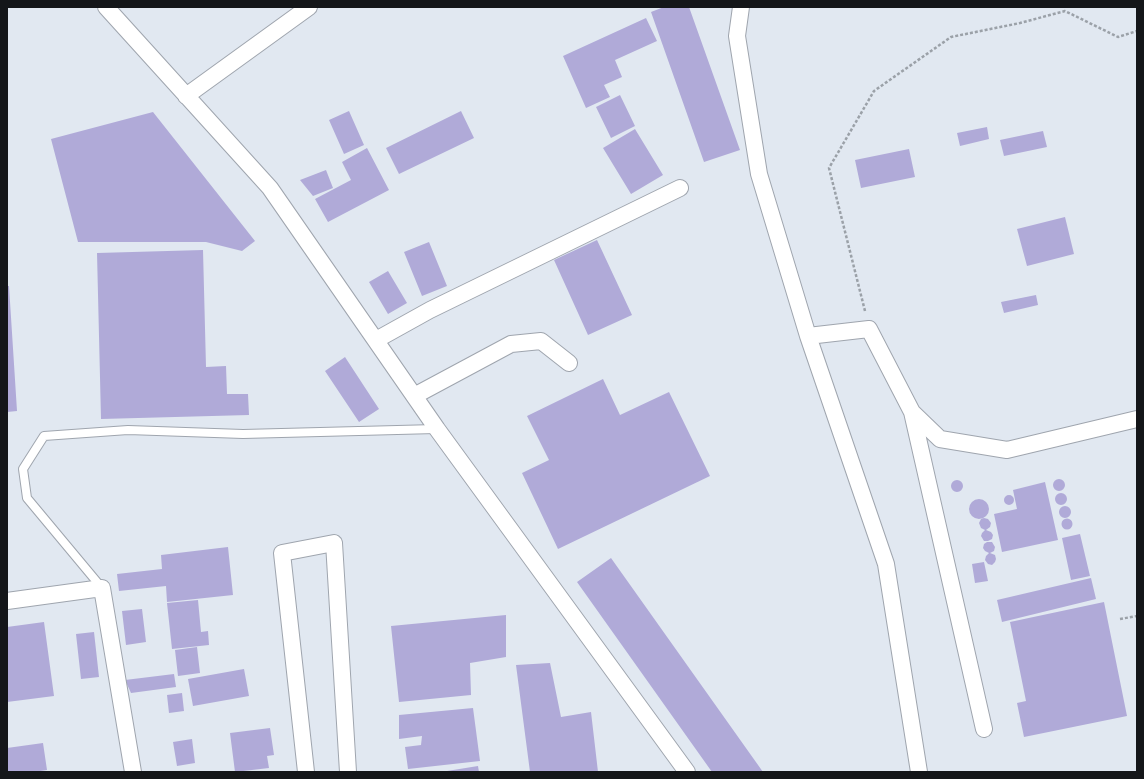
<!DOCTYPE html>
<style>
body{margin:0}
#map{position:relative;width:1144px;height:779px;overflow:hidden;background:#e1e8f1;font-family:Rubik,sans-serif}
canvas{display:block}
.frame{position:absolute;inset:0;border:8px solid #141619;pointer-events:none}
</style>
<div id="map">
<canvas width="1144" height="779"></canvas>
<div class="frame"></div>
</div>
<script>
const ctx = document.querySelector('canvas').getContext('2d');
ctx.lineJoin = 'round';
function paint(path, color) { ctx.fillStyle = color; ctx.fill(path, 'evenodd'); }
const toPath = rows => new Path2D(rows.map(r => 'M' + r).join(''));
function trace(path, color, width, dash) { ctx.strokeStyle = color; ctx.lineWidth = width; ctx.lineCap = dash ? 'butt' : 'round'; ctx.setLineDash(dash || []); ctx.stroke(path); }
paint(toPath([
 [664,7,689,7,740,150,704,162,651,12],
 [646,18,657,41,615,60,622,77,604,85,610,97,586,108,563,56],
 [620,95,635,126,611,138,596,107],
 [349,111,364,145,344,154,329,120],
 [461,111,474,138,399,174,386,148],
 [153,112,255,241,242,251,206,242,78,242,51,139],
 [987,127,989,139,960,146,957,133],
 [635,129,663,175,631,194,603,148],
 [1043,131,1047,147,1004,156,1000,140],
 [367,148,389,190,328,222,315,199,351,180,342,162],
 [909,149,915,177,861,188,855,160],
 [326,170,333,188,313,196,300,180],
 [1065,217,1074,254,1027,266,1017,229],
 [597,240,632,315,588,335,554,260],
 [429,242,447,286,422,296,404,252],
 [203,250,206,367,226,366,227,394,248,394,249,415,101,419,97,253],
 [388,271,407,303,388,314,369,282],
 [7,286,9,286,17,411,7,412],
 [1036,295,1038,305,1004,313,1001,302],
 [345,357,379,409,359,422,325,371],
 [603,379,620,415,669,392,710,476,558,549,522,473,549,460,527,416],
 '1053 485a6 6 0 1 1 12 0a6 6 0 1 1-12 0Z',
 '951 486a6 6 0 1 1 12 0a6 6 0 1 1-12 0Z',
 [1045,482,1058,540,1002,552,994,514,1017,509,1013,490],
 '1055 499a6 6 0 1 1 12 0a6 6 0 1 1-12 0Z',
 '1004 500a5 5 0 1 1 10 0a5 5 0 1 1-10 0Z',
 '969 509a10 10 0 1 1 20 0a10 10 0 1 1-20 0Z',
 '1059 512a6 6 0 1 1 12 0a6 6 0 1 1-12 0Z',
 [984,518,988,519,991,523,990,527,986,530,991,532,993,535,992,539,988,541,984,541,981,536,982,533,985,530,981,528,979,523,981,519],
 '1061.5 524a5.5 5.5 0 1 1 11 0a5.5 5.5 0 1 1-11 0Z',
 [1080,534,1090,576,1071,580,1062,538],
 [987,542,992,542,995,547,994,551,990,553,995,555,996,559,995,562,992,565,988,564,985,560,986,556,989,553,985,551,983,548,984,544],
 [228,547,233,595,167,602,166,586,119,591,117,574,162,569,161,555],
 [611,558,763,772,712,772,577,582],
 [984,562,988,581,975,583,972,564],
 [1091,578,1096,599,1002,622,997,600],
 [198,600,201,632,208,631,209,645,172,649,167,603],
 [1104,602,1127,716,1024,737,1017,703,1026,701,1010,622],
 [142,609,146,642,126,645,122,611],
 [506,615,506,657,470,663,471,695,399,702,391,626],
 [44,622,54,696,7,702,7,627],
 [94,632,99,677,81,679,76,634],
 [197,647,200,673,178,676,175,650],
 [550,663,561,717,591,712,598,772,530,772,516,665],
 [244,669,249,696,193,706,188,679],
 [174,674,176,687,131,693,125,680],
 [182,693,184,711,169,713,167,695],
 [473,708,480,761,408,769,405,747,421,745,422,736,399,739,399,715],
 [270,728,274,755,267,756,269,768,235,772,230,733],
 [192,739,195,763,177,766,173,742],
 [43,743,47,770,34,772,8,772,7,748],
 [478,766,479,772,447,772,447,771]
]), '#b0aad8');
const service = toPath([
 [102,588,27,498,23,469,44,436,128,430,243,434,436,429]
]);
const minor = toPath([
 [106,7,270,188,437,429,687,772],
 [741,7,737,36,759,174,808,336,886,564,919,772],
 [186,96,309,7],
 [808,336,869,329,912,412,940,439,1007,450,1137,419],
 [376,340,430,310,680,188],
 [414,396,511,344,541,341,569,363],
 [912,412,984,729],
 [7,601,102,588,133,772],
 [306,772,282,553,334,543,348,772]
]);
trace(service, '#9fa5ae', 10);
trace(minor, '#9fa5ae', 18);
trace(toPath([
 [865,311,829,168,874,91,951,37,1020,23,1065,11,1118,37,1137,31],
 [1120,619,1137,616]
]), '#9ba1a8', 2.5, [3, 2]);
trace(service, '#fff', 8);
trace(minor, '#fff', 16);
</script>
